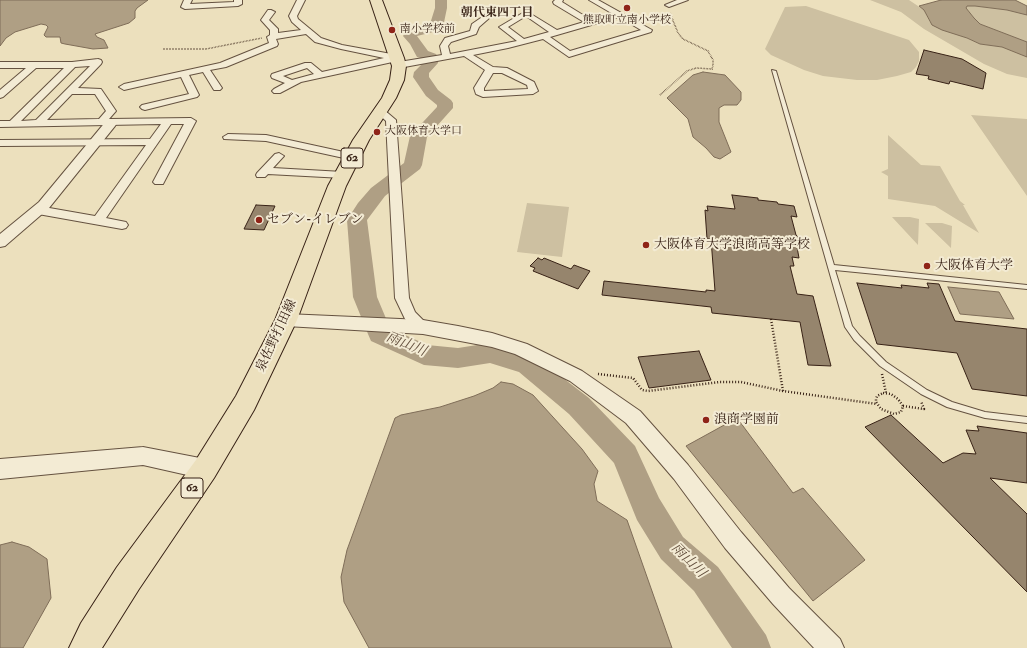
<!DOCTYPE html>
<meta charset="utf-8">
<style>
body{margin:0}
canvas{display:block;background:#ece0bd}
</style>
<canvas width="1027" height="648"></canvas>
<script>
const ctx = document.querySelector('canvas').getContext('2d');
ctx.lineJoin = 'round';
function paint(path, color) { ctx.fillStyle = color; ctx.fill(path, 'evenodd'); }
const toPath = rows => new Path2D(rows.map(r => 'M' + r).join(''));
function trace(path, color, width, dash) { ctx.strokeStyle = color; ctx.lineWidth = width; ctx.lineCap = dash ? 'butt' : 'round'; ctx.setLineDash(dash || []); ctx.stroke(path); }
function drawText(font, color, halo, rows, align = 'center') {
  ctx.font = font + ' "IM FELL Double Pica","Noto Serif JP",serif'; ctx.lineWidth = 4; ctx.setLineDash([]); ctx.textBaseline = 'middle'; ctx.strokeStyle = halo; ctx.fillStyle = color; for (const [text, x, y, turn = 0] of rows) {
    ctx.save(); ctx.translate(x, y); ctx.rotate((+turn || 0) * Math.PI / 180); ctx.textAlign = isNaN(turn) ? turn : align; if (halo) ctx.strokeText(text, 0, 0); ctx.fillText(text, 0, 0); ctx.restore();
  }
}
paint(toPath([
 [870,0,909,0,924,10,930,22,980,44,1002,47,1027,57,1027,78,1007,74,984,64,924,29,901,12],
 [806,6,909,40,919,52,919,61,916,67,911,72,897,76,877,80,857,80,823,76,804,70,771,55,765,49,785,7],
 [967,6,975,6,1007,10,1027,15,1027,42,980,24,974,18,966,8],
 [971,115,1027,119,1027,196],
 [888,135,921,165,940,166,960,201,965,205,963,205,979,233,935,206,888,199,888,176,881,172,888,169],
 [527,203,569,207,562,257,517,252],
 [892,217,910,217,919,219,918,245],
 [925,223,942,223,952,226,951,248]
]), '#cdc0a1');
const water = toPath([
 [0,0,148,0,137,8,135,11,135,18,129,23,95,34,97,37,104,40,108,48,93,49,65,44,61,43,60,37,46,37,44,35,48,27,46,25,41,24,15,32,6,38,0,46,0,0],
 [941,0,1015,0,1027,6,1027,15,1007,10,975,6,967,6,966,8,974,18,980,24,1027,42,1027,57,1002,47,980,44,967,38,942,30,932,25,924,10,919,6,941,0],
 [703,72,725,75,741,92,741,100,737,105,724,105,719,108,719,122,731,152,720,159,714,157,706,148,693,137,688,119,667,98,693,75,703,72],
 [948,287,999,292,1014,319,960,314,948,287],
 [501,382,513,384,533,395,582,449,598,471,594,484,597,501,627,520,672,648,369,648,344,602,341,577,347,550,395,418,401,415,440,407,474,396,493,388,501,382],
 [737,418,793,493,803,488,865,560,813,601,686,446,737,418],
 [12,542,29,547,47,559,51,598,23,648,0,648,0,545,12,542]
]);
paint(water, '#af9f84');
trace(water, '#7f6d58', 1);
paint(toPath([
 [435,0,447,0,447,8,443,27,441,30,417,36,428,51,436,54,438,57,438,63,429,73,429,77,438,90,451,100,453,103,453,108,427,137,422,165,420,169,385,196,367,220,377,297,390,328,427,345,458,348,490,343,537,358,589,398,635,446,659,498,683,537,718,567,766,635,771,648,732,648,694,591,661,559,637,520,614,463,569,414,519,372,490,363,458,368,424,365,371,341,368,334,353,297,347,220,358,203,371,188,404,163,410,136,437,107,437,105,426,96,413,77,414,72,424,62,424,59,417,57,410,44,403,36,408,29,430,24,435,8,435,0]
]), '#af9f84');
const building = toPath([
 [924,50,962,59,986,73,983,89,950,81,949,84,928,79,929,76,916,74,924,50],
 [732,195,758,198,758,200,777,202,778,204,794,206,797,217,791,216,796,235,811,249,797,247,799,258,792,257,794,266,790,266,797,294,813,296,831,366,808,365,800,322,712,313,711,307,602,295,604,281,706,292,706,290,715,291,711,239,707,239,705,210,708,211,707,206,735,209,732,195],
 [256,205,275,206,264,230,244,229,256,205],
 [538,258,542,260,544,258,571,269,574,265,590,271,578,289,533,271,535,268,530,266,538,258],
 [857,283,902,288,901,285,929,288,927,283,939,284,955,321,1027,329,1027,396,972,389,957,353,877,344,857,283],
 [699,351,711,380,649,388,638,357,699,351],
 [891,415,943,463,963,453,976,454,966,430,979,431,977,426,1027,433,1027,483,990,478,1027,514,1027,592,865,427,891,415]
]);
paint(building, '#96856d');
trace(building, '#382216', 1);
const service = toPath([
 [772,70,776,71,834,265,1027,285,1027,289,835,270,852,326,860,336,886,362,927,390,952,402,985,412,1027,417,1027,423,985,418,947,407,921,394,880,366,854,340,845,327,772,70]
]);
const minor = toPath([
 [184,0,192,0,190,4,234,2,234,0,242,0,242,4,238,6,185,9,181,7,184,0],
 [297,0,305,0,297,16,298,19,321,38,342,45,397,55,401,58,397,61,301,82,280,93,274,93,272,91,274,89,285,83,272,78,271,76,272,74,305,63,311,63,322,72,384,58,341,49,315,42,306,34,276,39,278,44,277,46,226,67,210,70,222,88,220,90,214,90,203,72,189,75,199,95,197,97,145,110,142,109,140,107,142,105,189,94,181,77,124,90,119,87,124,84,220,63,269,43,267,37,270,35,270,30,261,20,268,10,271,10,275,12,269,20,278,29,278,33,301,30,292,22,289,16,297,0],
 [307,68,314,74,292,80,283,76,307,68],
 [555,0,563,0,562,2,591,20,613,14,589,0,598,0,652,30,651,32,569,57,543,39,508,48,473,55,493,67,507,68,534,82,538,91,533,94,483,97,476,94,474,88,485,70,464,56,399,68,395,65,399,62,442,55,440,46,445,38,470,31,472,24,491,11,495,13,479,27,476,34,451,42,448,46,450,54,517,41,499,27,526,11,557,30,584,22,554,4,553,2,555,0],
 [526,16,549,32,524,39,508,27,526,16],
 [619,17,641,30,570,51,550,37,619,17],
 [493,73,502,73,527,85,528,89,484,91,484,88,493,73],
 [677,0,688,0,669,7,665,5,677,0],
 [98,59,101,60,102,62,101,64,78,88,101,89,116,111,109,119,191,118,196,121,163,184,155,184,153,182,184,124,171,124,106,218,126,222,128,225,126,228,122,229,38,214,34,213,32,210,34,207,38,206,95,216,146,145,0,146,0,140,150,139,161,124,0,127,0,121,10,121,64,68,36,68,3,97,0,98,0,90,26,68,0,68,0,62,72,62,98,59],
 [90,66,36,120,21,121,75,67,90,66],
 [72,94,95,94,106,111,99,119,47,120,72,94],
 [380,108,383,109,396,120,409,298,415,312,430,327,428,331,423,332,418,331,405,319,395,298,386,121,375,111,380,108],
 [228,134,266,135,353,154,358,157,353,160,266,141,224,139,223,137,228,134],
 [279,153,284,156,273,168,343,172,348,175,343,178,268,174,265,177,257,177,256,175,257,173,275,154,279,153]
]);
const tertiary = toPath([
 [111,119,115,120,117,123,115,126,49,208,5,246,0,247,0,234,39,202,107,120,111,119],
 [286,314,423,320,458,326,492,333,527,344,582,371,640,411,688,465,741,532,789,588,840,639,844,648,814,648,773,604,725,548,674,479,626,423,570,381,515,354,492,347,423,334,286,326,280,325,278,320,280,315,286,314],
 [143,447,205,459,212,462,215,469,212,476,205,479,143,465,0,479,0,459,143,447]
]);
const primary = toPath([
 [370,0,382,0,404,58,406,66,404,80,396,98,369,140,346,186,297,320,254,410,214,478,139,589,102,648,69,648,81,623,117,567,196,460,236,396,275,320,328,186,353,140,382,98,390,80,392,66,370,0]
]);
trace(service, '#655240', 2);
trace(minor, '#655240', 2);
trace(tertiary, '#655240', 2);
trace(primary, '#382216', 2);
trace(toPath([
 [163,49,206,49,262,38],
 [660,95,687,71,696,68,712,69,713,65,713,60,708,51,683,39,678,33,670,13]
]), '#382216', 1.5, [0.5, 1]);
trace(toPath([
 [771,319,783,391],
 [598,374,633,378,642,390,648,391,720,382,741,382,783,391,877,404],
 [882,374,886,393],
 [883,393,891,394,898,399,903,406,901,412,894,414,881,409,876,402,876,399,877,396,883,393],
 [903,406,924,409,921,401]
]), '#382216', 2.5, [1, 2]);
paint(service, '#f3ebd4');
paint(minor, '#f3ebd4');
paint(tertiary, '#f3ebd4');
paint(primary, '#ece0bd');
for (const [x, y, r, color] of [
 [627,8,4,"#8f2418"],
 [392,30,4,"#8f2418"],
 [377,132,4,"#8f2418"],
 [259,220,4,"#8f2418"],
 [646,245,4,"#8f2418"],
 [927,266,4,"#8f2418"],
 [706,420,4,"#8f2418"]
]) { const dot = new Path2D(); dot.arc(x, y, r, 0, 2 * Math.PI); ctx.fillStyle = color; ctx.fill(dot); trace(dot, '#f3ebd4', 1.5); }
drawText('11px', '#382216', '#f3ebd4', [
 ["熊取町立南小学校",627,21,"center"],
 ["南小学校前",400,30],
 ["大阪体育大学口",385,132]
], 'left');
drawText('bold 12px', '#382216', '#f3ebd4', [
 ["朝代東四丁目",497,13]
]);
for (const [x, y, w] of [
 [352,158,22],
 [192,488,22]
]) { const box = new Path2D(); box.roundRect(x - w / 2, y - 10, w, 20, 3); ctx.fillStyle = '#f3ebd4'; ctx.fill(box); trace(box, '#382216', 1); }
drawText('bold 12px', '#382216', null, [
 ["62",352,158],
 ["62",192,488]
]);
drawText('13px', '#382216', '#f3ebd4', [
 ["セブン-イレブン",267,220],
 ["大阪体育大学浪商高等学校",654,245],
 ["大阪体育大学",935,266],
 ["浪商学園前",714,420]
], 'left');
drawText('13px', '#382216', '#f3ebd4', [
 ["泉佐野打田線",277,336,-65]
]);
drawText('italic 14px', '#624e3c', '#f3ebd4', [
 ["雨山川",406,345,22],
 ["雨山川",688,561,45]
]);
</script>
